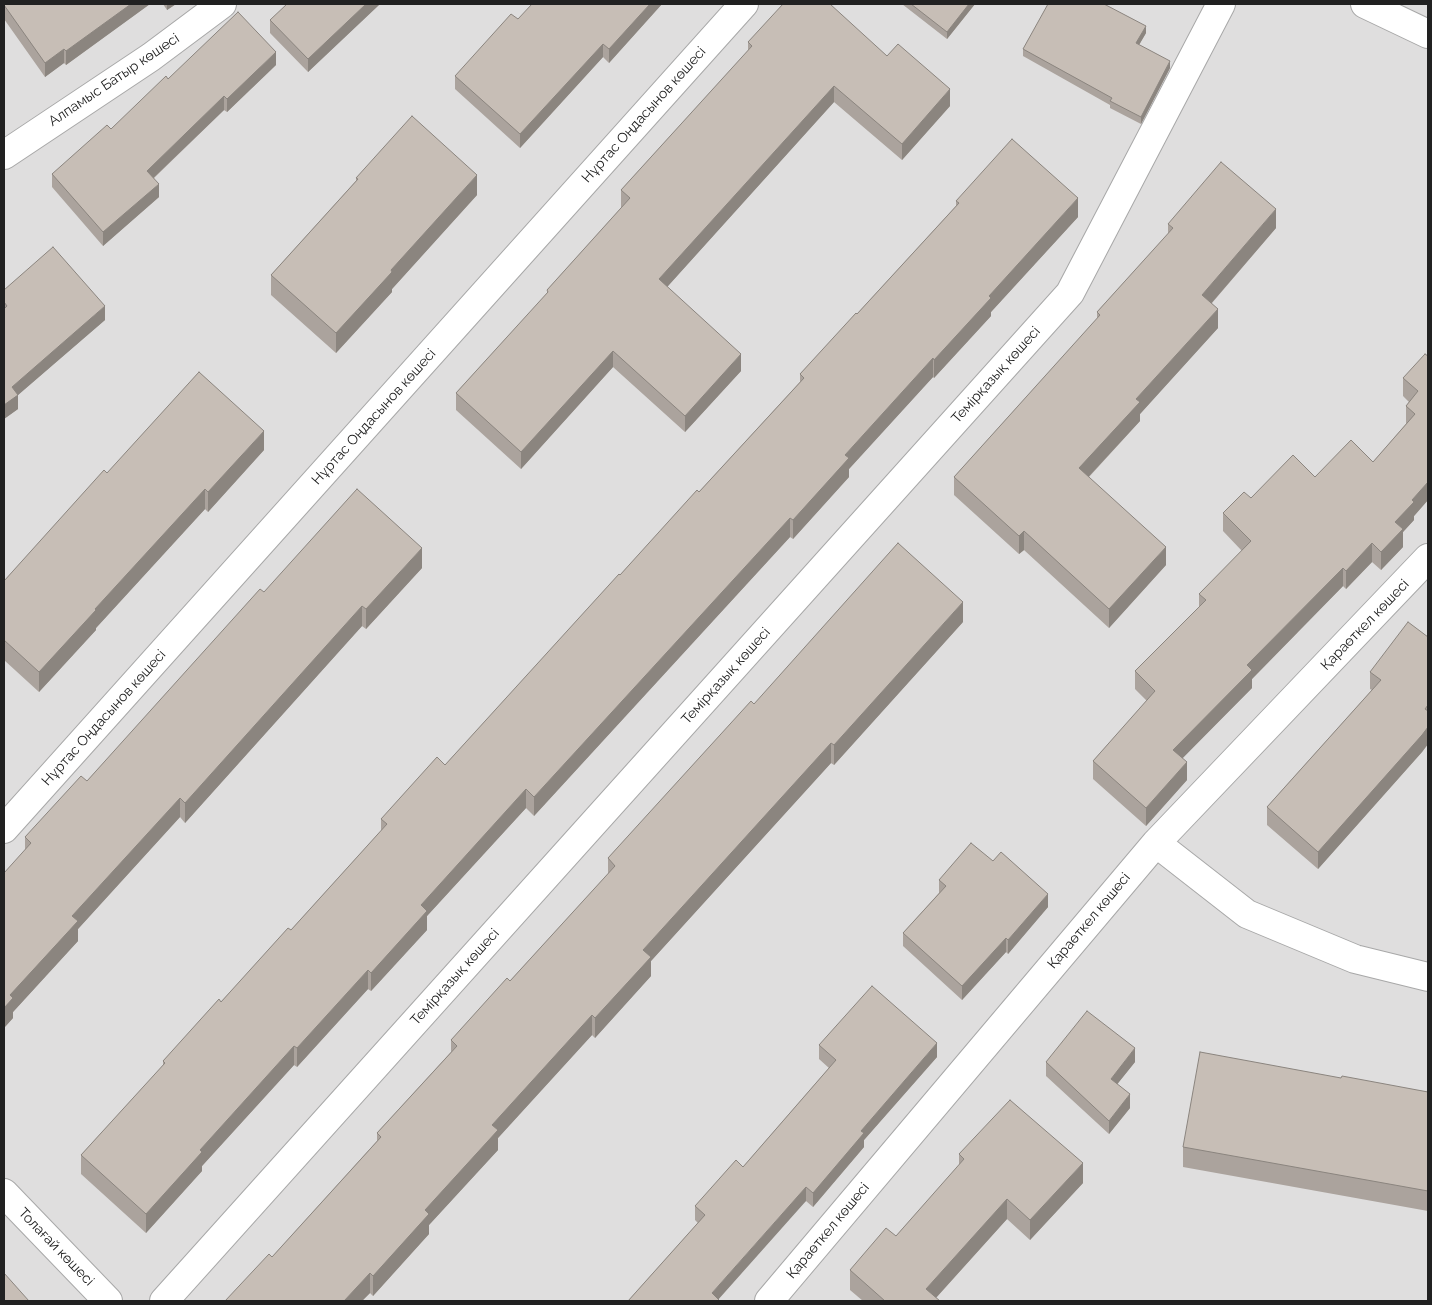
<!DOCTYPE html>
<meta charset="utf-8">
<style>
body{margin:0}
#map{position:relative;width:1432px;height:1305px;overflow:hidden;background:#f2efe7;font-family:Raleway,sans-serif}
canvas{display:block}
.frame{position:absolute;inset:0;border:5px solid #212121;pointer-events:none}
</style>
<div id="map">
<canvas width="1432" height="1305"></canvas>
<div class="frame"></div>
</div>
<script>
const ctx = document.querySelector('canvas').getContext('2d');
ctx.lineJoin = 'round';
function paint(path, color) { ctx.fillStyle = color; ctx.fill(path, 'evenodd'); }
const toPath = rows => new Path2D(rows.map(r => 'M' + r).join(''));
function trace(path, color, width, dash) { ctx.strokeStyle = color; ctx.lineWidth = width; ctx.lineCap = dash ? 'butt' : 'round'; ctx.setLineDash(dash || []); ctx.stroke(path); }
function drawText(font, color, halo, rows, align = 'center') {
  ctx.font = font + ' Raleway,sans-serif'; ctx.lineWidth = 4; ctx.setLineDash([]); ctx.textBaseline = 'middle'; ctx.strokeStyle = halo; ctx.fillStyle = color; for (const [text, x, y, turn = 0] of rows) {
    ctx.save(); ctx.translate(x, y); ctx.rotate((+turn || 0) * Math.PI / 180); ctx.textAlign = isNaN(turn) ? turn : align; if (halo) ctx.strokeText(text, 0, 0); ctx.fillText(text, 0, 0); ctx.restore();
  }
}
paint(toPath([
 [4,4,1428,4,1428,1301,4,1301]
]), '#dfdede');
const minor = toPath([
 [1365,4,1428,34],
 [4,155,151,57,222,4],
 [4,829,744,4],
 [1156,843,1247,914,1355,959,1428,977],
 [4,1193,108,1301],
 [164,1301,1070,293,1221,4],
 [769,1301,1156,843,1428,558]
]);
trace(minor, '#a8a8a8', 30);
trace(minor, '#fff', 28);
paint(toPath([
 [150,4,66,65,64,63,45,77,4,19,4,5],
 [163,4,176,4,167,10],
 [380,4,308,72,270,33,270,20],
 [662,4,609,63,603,57,520,148,455,89,455,76,518,19],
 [902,4,975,4,947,39],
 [1146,33,1139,45,1170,68,1141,124,1110,108,1110,105,1023,56,1023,49],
 [748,42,887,56,950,106,902,160,834,102,667,287,741,371,685,432,613,367,521,469,456,410,456,393,547,294,547,290,622,207,621,207,621,190,748,51],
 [276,65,227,112,224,110,154,178,159,197,103,246,52,187,52,174,111,129,168,79],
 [356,178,477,195,392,289,392,292,336,353,271,295,271,275,356,181],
 [956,201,1078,217,991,312,991,316,934,378,933,377,849,469,849,477,793,539,790,537,534,816,526,808,427,916,427,930,371,991,368,989,297,1067,294,1065,202,1166,202,1171,146,1233,81,1174,81,1155,163,1066,163,1061,291,930,381,831,381,819,445,765,620,575,699,492,800,382,800,374,857,314,956,206],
 [1168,224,1276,228,1212,303,1218,328,1140,414,1140,421,1089,477,1166,565,1109,628,1024,550,1019,554,954,495,954,477,1097,319,1097,312,1168,234],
 [4,290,105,320,18,395,18,409,4,419],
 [1428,356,1428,500,1414,516,1414,520,1403,532,1403,547,1381,570,1372,562,1346,589,1343,586,1252,679,1252,688,1182,758,1187,780,1146,826,1093,779,1093,761,1147,701,1135,689,1135,671,1199,607,1199,594,1242,551,1223,531,1223,513,1251,498,1315,477,1373,462,1406,424,1406,406,1409,402,1403,396,1403,378],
 [264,450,208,512,205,509,96,628,96,630,39,692,4,660,4,581,107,473],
 [422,568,366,629,362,626,185,823,180,817,78,929,78,941,13,1012,13,1018,4,1028,25,850,25,837,87,781,264,592],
 [963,622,834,765,831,763,651,961,651,976,595,1038,592,1035,498,1138,498,1150,429,1225,429,1234,373,1296,370,1293,362,1301,225,1301,272,1257,377,1141,377,1133,451,1052,451,1040,510,981,608,874,608,858,754,704],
 [1428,637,1428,744,1422,752,1318,869,1267,825,1267,807,1372,690,1370,689,1370,672],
 [939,880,1048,907,1008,954,1006,952,962,1000,903,946,903,933,939,893],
 [819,1045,937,1057,864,1140,864,1147,813,1207,806,1201,628,1301,698,1223,695,1220,695,1206,743,1167,829,1068,819,1059],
 [1046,1062,1135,1062,1117,1084,1130,1108,1109,1134,1046,1076],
 [1341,1078,1428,1092,1428,1211,1183,1167,1183,1147],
 [959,1154,1083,1183,1030,1240,1007,1219,936,1298,940,1301,863,1301,850,1290,850,1270,896,1236,959,1166]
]), '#aba39d');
paint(toPath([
 [131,4,150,4,66,65,66,51],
 [167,4,176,4,167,10],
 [366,4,380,4,308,72,308,59],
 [650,4,662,4,609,63,609,49],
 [969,4,975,4,947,39,947,32],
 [1146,26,1146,33,1136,50,1136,43],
 [603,44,603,57,520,148,520,134],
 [64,49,64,63,45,77,45,63],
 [276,52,276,65,227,112,227,99],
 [1170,61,1170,68,1141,124,1141,117],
 [834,86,834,102,659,296,659,279],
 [950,89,950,106,902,160,902,144],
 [224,96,224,110,147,184,147,171],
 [477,175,477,195,392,289,392,292,336,353,336,333,391,270],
 [159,184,159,197,103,246,103,232],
 [1078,198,1078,217,991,312,991,316,934,378,934,360,989,296],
 [1276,209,1276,228,1202,314,1202,295],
 [105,306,105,320,18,395,18,409,4,419,4,405,12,387],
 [1218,309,1218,328,1140,414,1140,421,1079,487,1079,468,1136,399],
 [613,351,613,367,521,469,521,452],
 [741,354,741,371,685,432,685,416],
 [933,358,933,377,849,469,849,477,793,539,793,520,845,455],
 [264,431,264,450,208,512,208,492],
 [1428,482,1428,500,1414,516,1414,520,1403,532,1403,547,1381,570,1381,552,1395,522,1412,500],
 [205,489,205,509,96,628,96,630,39,692,39,672,95,609],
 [790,518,790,537,534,816,534,797],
 [1024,531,1024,550,1019,554,1019,536],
 [1372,543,1372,562,1346,589,1346,571],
 [1166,547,1166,565,1109,628,1109,609],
 [422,548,422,568,366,629,366,609],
 [1343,568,1343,586,1252,679,1252,688,1173,768,1173,750,1247,665],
 [963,602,963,622,834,765,834,745],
 [362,606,362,626,185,823,185,803],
 [1428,727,1428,744,1422,752,1318,869,1318,852],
 [831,743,831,763,651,961,651,976,595,1038,595,1018,643,950],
 [1187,762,1187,780,1146,826,1146,808],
 [526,789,526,808,427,916,427,930,371,991,371,973,421,905],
 [180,798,180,817,78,929,78,941,13,1012,13,1018,4,1028,4,1008,10,995,72,916],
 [1048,894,1048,907,1008,954,1008,940],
 [1006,938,1006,952,962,1000,962,986],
 [368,970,368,989,297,1067,297,1048],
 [592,1015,592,1035,498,1138,498,1150,429,1225,429,1234,373,1296,373,1276,492,1125],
 [937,1043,937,1057,864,1140,864,1147,813,1207,813,1193,861,1131],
 [294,1046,294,1065,202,1166,202,1171,146,1233,146,1214,200,1150],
 [1135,1048,1135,1062,1111,1092,1111,1079],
 [1130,1094,1130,1108,1109,1134,1109,1121],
 [1083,1163,1083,1183,1030,1240,1030,1220],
 [806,1187,806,1201,717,1301,712,1293],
 [1007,1199,1007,1219,933,1301,926,1289],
 [370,1273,370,1293,362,1301,344,1301]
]), '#8b857f');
const building = toPath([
 [6,4,131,4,66,51,64,49,45,63,4,5,6,4],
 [287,4,366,4,308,59,270,20,287,4],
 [532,4,650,4,609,49,603,44,520,134,455,76,511,14,518,19,532,4],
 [783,4,830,4,887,56,898,44,950,89,902,144,834,86,659,279,741,354,685,416,613,351,521,452,456,393,548,292,547,290,630,198,621,190,752,46,748,42,783,4],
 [911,4,969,4,947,32,911,4],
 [1048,4,1104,4,1146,26,1136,43,1170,61,1141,117,1110,101,1112,98,1023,49,1048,4],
 [238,12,276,52,227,99,224,96,147,171,159,184,103,232,52,174,107,125,111,129,166,76,168,79,238,12],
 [412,116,477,175,391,270,392,272,336,333,271,275,358,179,356,178,412,116],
 [1012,139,1078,198,989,296,991,298,934,360,933,358,845,455,849,458,793,520,790,518,534,797,526,789,421,905,427,911,371,973,368,970,297,1048,294,1046,200,1150,202,1152,146,1214,81,1155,165,1063,163,1061,219,999,221,1002,288,928,291,930,387,824,381,819,437,757,445,765,619,574,620,575,697,490,699,492,804,378,800,374,856,313,857,314,959,203,956,201,1012,139],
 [1221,162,1276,209,1202,295,1218,309,1136,399,1140,402,1079,468,1166,547,1109,609,1024,531,1019,536,954,477,1100,315,1097,312,1173,228,1168,224,1221,162],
 [53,247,105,306,12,387,18,395,4,405,4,309,7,306,4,302,4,290,53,247],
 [1425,354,1428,356,1428,482,1412,500,1414,502,1395,522,1403,529,1381,552,1372,543,1346,571,1343,568,1247,665,1252,670,1173,750,1187,762,1146,808,1093,761,1155,691,1135,671,1206,600,1199,594,1251,541,1223,513,1244,492,1251,498,1293,455,1315,477,1351,440,1373,462,1415,414,1406,406,1418,391,1403,378,1425,354],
 [199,372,264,431,208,492,205,489,95,609,96,610,39,672,4,640,4,581,104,470,107,473,199,372],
 [357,489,422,548,366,609,362,606,185,803,180,798,72,916,78,921,10,995,13,998,4,1008,4,873,31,843,25,837,81,776,87,781,260,589,264,592,357,489],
 [898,543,963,602,834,745,831,743,643,950,651,957,595,1018,592,1015,492,1125,498,1130,425,1210,429,1214,373,1276,370,1273,344,1301,225,1301,269,1254,272,1257,381,1137,377,1133,457,1046,451,1040,507,978,510,981,615,866,608,858,751,701,754,704,898,543],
 [1408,622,1428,637,1428,705,1425,709,1428,711,1428,727,1422,735,1318,852,1267,807,1381,680,1370,672,1408,622],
 [971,843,993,861,1001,852,1048,894,1008,940,1006,938,962,986,903,933,946,886,939,880,971,843],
 [872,986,937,1043,861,1131,864,1133,813,1193,806,1187,712,1293,720,1301,628,1301,705,1215,695,1206,736,1160,743,1167,836,1060,819,1045,872,986],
 [1087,1011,1135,1048,1111,1079,1130,1094,1109,1121,1046,1062,1087,1011],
 [1200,1052,1341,1078,1342,1076,1428,1092,1428,1191,1183,1147,1200,1052],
 [1010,1100,1083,1163,1030,1220,1007,1199,926,1289,940,1301,885,1301,850,1270,886,1228,896,1236,964,1159,959,1154,1010,1100],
 [4,1273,29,1301,4,1301,4,1273]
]);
paint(building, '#c7beb6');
trace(building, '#8b857f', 1);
drawText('14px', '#212121', '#fff', [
 ["Алпамыс Батыр көшесі",114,80,-34],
 ["Нұртас Оңдасынов көшесі",644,115,-48],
 ["Темірқазық көшесі",996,375,-48],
 ["Нұртас Оңдасынов көшесі",374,417,-48],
 ["Қараөткел көшесі",1365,625,-46],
 ["Темірқазық көшесі",726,676,-48],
 ["Нұртас Оңдасынов көшесі",104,718,-48],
 ["Қараөткел көшесі",1089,921,-50],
 ["Темірқазық көшесі",455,977,-48],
 ["Қараөткел көшесі",828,1231,-50],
 ["Толағай көшесі",56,1247,46]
]);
</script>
